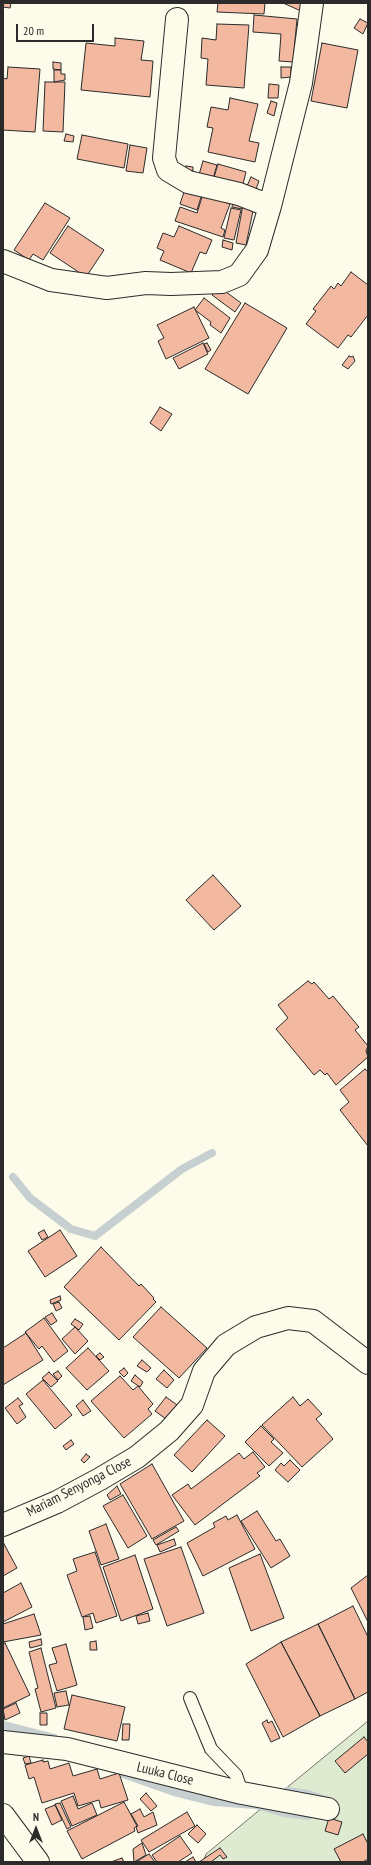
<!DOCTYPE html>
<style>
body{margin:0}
#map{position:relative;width:371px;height:1865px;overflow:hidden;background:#fdfbea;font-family:"PT Sans Narrow",sans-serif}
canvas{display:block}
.frame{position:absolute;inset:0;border:4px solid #2b2b2b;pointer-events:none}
.north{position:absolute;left:16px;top:1809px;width:40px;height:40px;-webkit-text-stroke:3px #fdfbea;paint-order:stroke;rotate:0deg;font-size:11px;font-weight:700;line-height:16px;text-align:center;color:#2b2b2b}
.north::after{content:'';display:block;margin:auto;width:14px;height:18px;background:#2b2b2b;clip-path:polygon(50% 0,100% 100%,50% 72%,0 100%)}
.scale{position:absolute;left:16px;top:24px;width:78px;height:18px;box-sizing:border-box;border:2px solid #2b2b2b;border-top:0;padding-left:5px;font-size:12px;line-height:14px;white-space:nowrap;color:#2b2b2b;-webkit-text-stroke:3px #fdfbea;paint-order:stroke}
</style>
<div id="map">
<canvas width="371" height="1865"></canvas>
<div class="frame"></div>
<div class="north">N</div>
<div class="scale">20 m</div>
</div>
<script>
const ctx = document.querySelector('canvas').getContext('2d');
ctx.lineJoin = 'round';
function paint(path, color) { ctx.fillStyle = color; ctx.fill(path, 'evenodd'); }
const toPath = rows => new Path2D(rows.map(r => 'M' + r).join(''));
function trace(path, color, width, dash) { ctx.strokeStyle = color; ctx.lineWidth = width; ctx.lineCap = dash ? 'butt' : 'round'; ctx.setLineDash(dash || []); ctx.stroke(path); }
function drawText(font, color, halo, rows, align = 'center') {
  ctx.font = font + ' "PT Sans Narrow",sans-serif'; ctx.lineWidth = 3; ctx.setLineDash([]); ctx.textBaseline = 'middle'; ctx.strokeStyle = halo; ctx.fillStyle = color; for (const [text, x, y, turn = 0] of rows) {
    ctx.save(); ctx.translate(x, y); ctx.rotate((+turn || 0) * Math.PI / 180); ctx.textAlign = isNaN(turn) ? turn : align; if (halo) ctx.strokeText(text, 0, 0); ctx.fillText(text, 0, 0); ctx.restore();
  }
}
const green = toPath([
 [368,1721,368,1862,203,1862,206,1854,368,1721]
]);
paint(green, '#deebd1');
trace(green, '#74746e', 1);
trace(toPath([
 [13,1177,30,1198,71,1229,95,1236,182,1169,212,1153],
 [3,1725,54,1738],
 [123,1774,174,1792,214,1802,255,1805,284,1813,308,1816],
 [287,1791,308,1794,320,1798]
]), '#c7d0d0', 8);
const building = toPath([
 [3,3,11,3,10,8,3,7,3,3],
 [218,3,265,3,264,14,217,12,218,3],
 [283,3,304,3,301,11,283,3],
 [254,15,297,19,293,62,279,61,281,34,253,32,254,15],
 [360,19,368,23,363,34,354,28,360,19],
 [217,24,249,25,244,88,206,85,208,59,201,58,202,38,216,40,217,24],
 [115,38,144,41,141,60,153,61,150,97,81,90,86,43,115,46,115,38],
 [322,43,358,50,347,108,311,101,322,43],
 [53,62,61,63,61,70,53,69,53,62],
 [8,67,40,69,35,132,3,130,3,78,7,79,8,67],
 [281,67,291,67,291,77,281,78,281,67],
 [54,70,61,70,61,74,65,74,65,80,54,82,54,70],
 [45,82,65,82,63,132,43,131,45,82],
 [269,84,279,85,278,98,268,98,269,84],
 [230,98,258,104,249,141,259,143,255,162,208,152,213,128,207,127,211,107,228,110,230,98],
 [271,101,277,103,274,116,267,113,271,101],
 [66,134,74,136,73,142,64,141,66,134],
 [82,135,128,144,124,168,77,159,82,135],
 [130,145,147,148,143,173,126,171,130,145],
 [203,161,217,165,212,182,198,178,203,161],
 [218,164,246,172,241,192,212,184,218,164],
 [186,166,193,167,193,171,186,171,186,166],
 [251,177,259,181,256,189,247,186,251,177],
 [185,189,202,194,197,210,180,204,185,189],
 [203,194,230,204,221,228,225,230,223,237,175,221,180,207,197,213,203,194],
 [234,196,244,198,242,209,232,207,234,196],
 [244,199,255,201,246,245,236,243,244,199],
 [45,203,70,218,43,260,33,254,29,260,14,250,45,203],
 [231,208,241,210,234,240,224,238,231,208],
 [68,226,104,250,86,277,50,253,68,226],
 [179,226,212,240,206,254,200,252,191,273,160,260,164,251,157,248,163,233,174,237,179,226],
 [223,240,233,243,232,250,222,247,223,240],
 [351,272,368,285,368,315,351,337,348,335,338,348,306,324,316,311,313,309,331,286,334,289,338,283,341,286,351,272],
 [218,286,241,303,235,312,212,295,218,286],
 [204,298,230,318,221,333,210,325,211,322,195,310,204,298],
 [245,303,287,328,248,394,205,369,245,303],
 [194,307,209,338,166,359,158,341,164,338,157,325,194,307],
 [203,343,208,354,179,369,173,358,203,343],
 [207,343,211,350,208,352,204,344,207,343],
 [349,356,351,357,353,356,355,361,348,369,342,365,349,356],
 [160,407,172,414,161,431,150,423,160,407],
 [213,875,241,906,214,930,186,900,213,875],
 [308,981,312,984,314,982,329,999,333,996,359,1027,355,1030,368,1046,366,1051,368,1057,336,1085,327,1073,325,1075,320,1070,314,1075,276,1029,288,1018,278,1005,308,981],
 [365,1069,368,1072,368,1146,340,1110,349,1102,340,1090,365,1069],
 [44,1230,48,1237,42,1240,38,1233,44,1230],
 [60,1230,77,1256,45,1277,28,1251,60,1230],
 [101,1247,139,1286,141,1284,154,1298,153,1299,156,1302,119,1340,64,1287,101,1247],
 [60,1296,61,1300,51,1304,50,1300,60,1296],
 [59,1302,62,1308,56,1311,53,1304,59,1302],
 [161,1307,207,1348,179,1378,133,1337,161,1307],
 [52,1313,57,1321,51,1325,45,1317,52,1313],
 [44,1318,68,1351,54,1362,42,1346,39,1349,25,1332,44,1318],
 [75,1319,83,1324,79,1330,71,1324,75,1319],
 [75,1327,88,1341,75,1354,62,1339,75,1327],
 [26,1333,43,1360,3,1385,3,1348,26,1333],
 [88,1348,109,1371,87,1390,66,1368,88,1348],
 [100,1353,104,1357,100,1360,96,1356,100,1353],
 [142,1360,151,1368,147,1372,137,1366,142,1360],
 [124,1368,128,1373,124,1377,119,1372,124,1368],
 [164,1370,174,1380,167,1388,156,1379,164,1370],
 [58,1371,62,1376,58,1380,53,1374,58,1371],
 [49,1372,58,1381,51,1387,42,1378,49,1372],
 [135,1375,143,1382,140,1387,131,1381,135,1375],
 [120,1376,133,1390,138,1386,153,1404,148,1409,152,1414,124,1438,91,1401,120,1376],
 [43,1380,72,1415,55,1429,26,1394,43,1380],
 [166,1397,184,1410,173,1424,155,1411,166,1397],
 [293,1397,300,1406,308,1399,322,1414,316,1419,333,1439,302,1467,262,1425,293,1397],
 [18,1398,23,1404,19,1406,26,1417,17,1424,5,1408,18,1398],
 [83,1400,91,1411,83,1416,76,1406,83,1400],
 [207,1420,225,1436,192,1472,174,1455,207,1420],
 [261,1426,274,1439,271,1442,283,1453,269,1466,245,1442,261,1426],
 [71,1440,74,1444,66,1450,63,1446,71,1440],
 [253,1452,265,1467,257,1473,260,1476,195,1525,172,1495,188,1484,191,1489,239,1453,244,1459,253,1452],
 [86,1454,90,1457,84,1463,81,1460,86,1454],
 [290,1460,300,1470,288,1482,275,1470,281,1463,284,1466,290,1460],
 [152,1464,184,1521,152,1539,120,1484,152,1464],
 [117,1486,121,1494,110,1500,107,1495,117,1486],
 [123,1495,147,1536,128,1548,103,1506,123,1495],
 [257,1511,276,1541,280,1539,290,1556,271,1568,241,1521,257,1511],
 [237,1515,255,1549,203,1576,187,1543,215,1527,213,1523,226,1516,228,1520,237,1515],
 [106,1524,119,1559,101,1565,89,1531,106,1524],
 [176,1527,179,1531,156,1545,153,1540,176,1527],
 [174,1539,176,1545,160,1552,157,1545,174,1539],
 [4,1544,17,1568,3,1576,3,1545,4,1544],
 [181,1547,204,1613,167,1626,144,1559,181,1547],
 [95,1552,117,1616,96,1623,93,1613,82,1617,67,1575,77,1571,73,1559,95,1552],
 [260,1554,284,1618,251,1631,229,1568,260,1554],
 [135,1555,153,1609,121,1621,103,1567,135,1555],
 [368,1575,368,1622,351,1588,368,1575],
 [21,1583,32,1607,3,1622,3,1593,21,1583],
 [353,1606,368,1637,368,1692,355,1699,318,1624,353,1606],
 [148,1613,150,1621,138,1624,136,1616,148,1613],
 [34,1614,41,1635,3,1642,3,1624,34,1614],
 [90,1616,93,1628,85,1630,83,1617,90,1616],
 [318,1624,355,1699,320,1716,281,1642,318,1624],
 [41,1639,42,1645,30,1648,29,1642,41,1639],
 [96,1641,97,1650,90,1650,90,1642,96,1641],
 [281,1642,320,1716,283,1737,246,1664,281,1642],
 [5,1643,30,1695,3,1708,3,1644,5,1643],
 [66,1644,77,1685,57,1691,49,1665,57,1663,52,1648,66,1644],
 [41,1648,56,1708,41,1712,35,1689,38,1688,29,1652,41,1648],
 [66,1691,69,1705,57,1707,54,1693,66,1691],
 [72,1695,125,1707,117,1741,64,1729,72,1695],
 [16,1703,20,1713,5,1720,3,1709,16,1703],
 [40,1713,47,1713,47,1725,40,1725,40,1713],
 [267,1720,268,1723,272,1721,280,1738,271,1742,262,1723,267,1720],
 [123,1724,130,1724,129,1740,122,1740,123,1724],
 [364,1737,368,1742,368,1754,345,1773,335,1761,364,1737],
 [29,1756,31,1763,25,1764,23,1758,29,1756],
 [43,1760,43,1762,48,1761,50,1769,69,1763,73,1776,97,1769,100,1779,119,1773,128,1800,101,1808,99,1800,78,1806,74,1793,42,1803,34,1777,29,1779,25,1765,43,1760],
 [146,1793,157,1806,151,1811,140,1799,146,1793],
 [73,1796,78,1809,92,1803,97,1815,72,1826,61,1801,73,1796],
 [124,1802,137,1826,134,1828,135,1831,82,1859,67,1831,124,1802],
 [60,1803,71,1827,67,1829,55,1804,60,1803],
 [55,1805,62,1820,52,1825,45,1809,55,1805],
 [140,1809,144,1817,153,1812,157,1825,138,1833,136,1827,138,1826,131,1814,140,1809],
 [187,1812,195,1826,149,1852,141,1840,187,1812],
 [329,1818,342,1822,338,1835,325,1831,329,1818],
 [197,1825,206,1834,198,1843,188,1834,197,1825],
 [363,1834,368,1844,368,1859,363,1862,341,1862,334,1849,363,1834],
 [180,1836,192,1853,178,1862,157,1862,152,1855,180,1836],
 [142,1843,146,1855,134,1862,133,1849,142,1843],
 [220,1848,227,1857,223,1859,220,1855,211,1862,199,1862,220,1848],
 [149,1854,155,1862,136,1862,149,1854],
 [193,1857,196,1862,185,1862,193,1857],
 [122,1858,124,1862,111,1862,122,1858]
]);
paint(building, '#f2b8a0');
trace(building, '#2b2b2b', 1);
const lane = toPath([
 [190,1698,211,1749,236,1775,242,1793]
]);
const street = toPath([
 [177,19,164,158,168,170,188,182,239,194,270,206],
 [3,261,51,280,107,288,146,283,171,284,222,282,239,275,257,250,270,206,301,83,312,3],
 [3,1525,57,1502,100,1479,137,1457,169,1431,192,1405,204,1371,226,1345,256,1327,288,1318,313,1321,368,1363],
 [3,1742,67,1749,242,1793,328,1809],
 [3,1815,38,1862]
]);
trace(lane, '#2b2b2b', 14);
trace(street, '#2b2b2b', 24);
trace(lane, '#fdfbea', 12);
trace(street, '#fdfbea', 22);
drawText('14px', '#2b2b2b', '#fdfbea', [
 ["Mariam Senyonga Close",79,1487,-27],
 ["Luuka Close",165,1774,14]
]);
</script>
